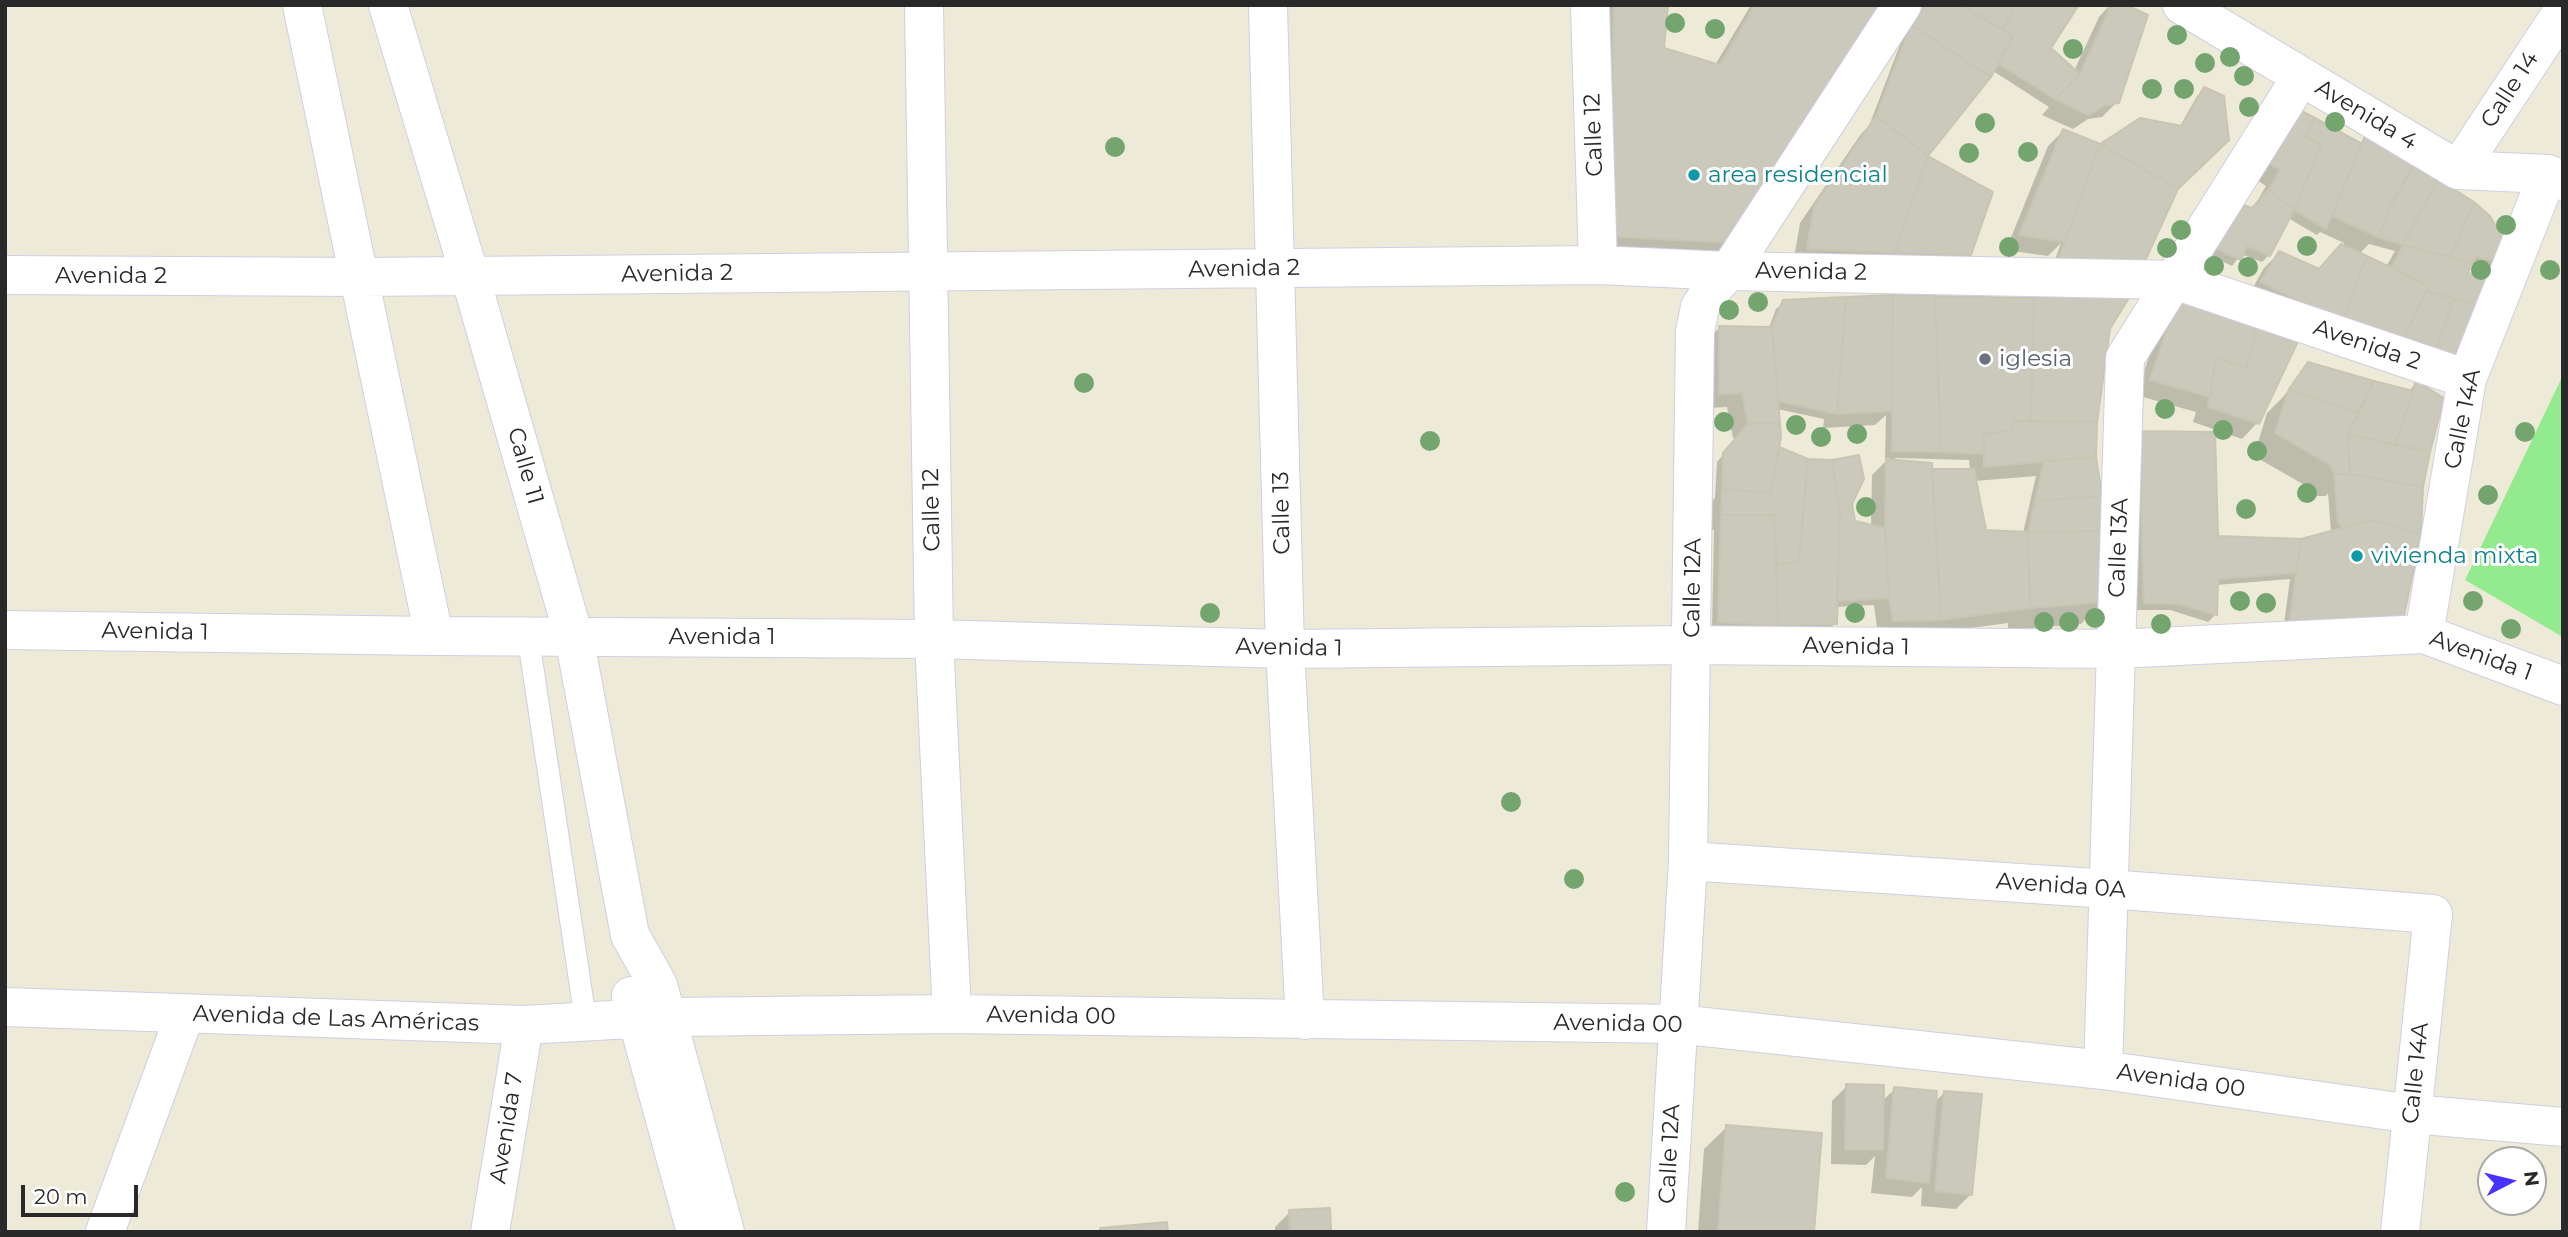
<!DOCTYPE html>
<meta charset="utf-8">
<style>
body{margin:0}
#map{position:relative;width:2568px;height:1237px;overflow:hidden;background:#edead8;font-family:Montserrat,sans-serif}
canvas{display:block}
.frame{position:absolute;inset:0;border:7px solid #292929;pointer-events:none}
.north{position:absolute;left:2477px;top:1146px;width:70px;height:70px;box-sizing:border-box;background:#fff;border:2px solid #a9a9a9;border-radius:50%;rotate:83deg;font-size:19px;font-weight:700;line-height:28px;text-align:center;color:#292929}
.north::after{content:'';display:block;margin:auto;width:24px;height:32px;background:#4633ff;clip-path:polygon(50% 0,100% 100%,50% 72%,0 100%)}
.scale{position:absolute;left:21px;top:1185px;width:117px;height:32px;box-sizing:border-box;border:4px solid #292929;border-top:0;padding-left:9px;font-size:21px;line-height:24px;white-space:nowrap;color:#292929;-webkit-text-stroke:5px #fff;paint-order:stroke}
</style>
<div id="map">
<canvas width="2568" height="1237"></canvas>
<div class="frame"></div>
<div class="north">N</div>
<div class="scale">20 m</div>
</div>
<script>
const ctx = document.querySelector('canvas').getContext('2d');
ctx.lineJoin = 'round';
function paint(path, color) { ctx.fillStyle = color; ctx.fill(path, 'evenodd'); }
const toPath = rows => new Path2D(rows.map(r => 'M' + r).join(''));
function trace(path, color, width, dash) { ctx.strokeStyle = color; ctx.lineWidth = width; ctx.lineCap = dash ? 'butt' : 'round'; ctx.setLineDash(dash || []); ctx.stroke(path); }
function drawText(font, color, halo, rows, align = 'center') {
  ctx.font = font + ' Montserrat,sans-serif'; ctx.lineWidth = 6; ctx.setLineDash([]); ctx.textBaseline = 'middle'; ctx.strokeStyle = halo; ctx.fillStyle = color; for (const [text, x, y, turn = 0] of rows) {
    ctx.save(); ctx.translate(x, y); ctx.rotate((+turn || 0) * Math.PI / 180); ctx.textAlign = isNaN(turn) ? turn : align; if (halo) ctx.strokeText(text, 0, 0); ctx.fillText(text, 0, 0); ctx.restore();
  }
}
paint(toPath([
 [2563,375,2563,637,2465,580]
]), '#94ea8e');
paint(toPath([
 [1599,5,1667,5,1662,49,1715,65,1751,5,1881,5,1717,257,1607,252],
 [1917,5,2077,5,2048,48,2074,71,2099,17,2110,5,2121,5,2117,102,2102,117,2088,119,2073,129,2042,115,2049,107,1993,71,1927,155,1969,254,1962,261,1793,264,1800,223,1861,134,1869,126,1901,42,1897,40],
 [2204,89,2177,188,2144,260,2053,265,2061,243,2048,256,2006,250,2048,146,2063,131,2100,146,2179,128,2197,96],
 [2280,124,2359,145,2366,138,2408,175,2413,169,2505,246,2492,269,2470,264,2465,274,2487,282,2448,363,2247,298,2264,268,2279,253,2318,271,2344,243,2320,232,2317,235,2288,218,2269,255,2262,262,2241,254,2232,266,2205,253,2252,210,2266,186,2251,176],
 [2369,244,2395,251,2386,267,2359,254],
 [1893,297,2108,328,2095,422,2095,457,2103,602,2081,624,2008,630,2008,623,1925,634,1878,636,1874,605,1836,607,1835,623,1828,631,1712,628,1714,530,1707,530,1707,506,1715,498,1717,462,1737,438,1733,438,1727,407,1705,408,1704,343,1719,328,1769,328,1776,309,1784,302],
 [1777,409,1824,419,1823,428,1875,425,1886,415,1885,458,1889,458,1872,475,1871,526,1854,522,1850,504,1777,448],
 [1895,458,1969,460,1970,470,1931,471,1895,461],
 [2036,476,2023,533,1985,532,1975,481],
 [2164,313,2257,423,2242,439,2193,422,2196,412,2136,395],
 [2308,364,2408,392,2416,383,2421,487,2283,632,2290,579,2216,585,2215,615,2208,622,2170,610,2137,610,2133,440,2217,537,2301,540,2331,532,2328,493,2326,496,2312,496,2308,487,2254,456,2267,413,2283,397],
 [1847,1086,1882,1101,1895,1089,1934,1103,1945,1092,1971,1194,1956,1209,1921,1206,1922,1187,1912,1197,1871,1193,1875,1156,1866,1165,1831,1164,1832,1101],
 [1727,1127,1812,1232,1698,1232,1704,1149],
 [1290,1212,1330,1232,1275,1232,1275,1227]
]), '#0003');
const building = toPath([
 [1614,5,1668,5,1664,48,1720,65,1755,5,1883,5,1734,243,1623,237,1609,235,1614,5],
 [1922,5,1961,5,2013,36,1991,77,1911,24,1922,5],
 [1961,5,2014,5,2004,30,1961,5],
 [2014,5,2079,5,2051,48,2080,74,2055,99,1999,64,2013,36,2004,30,2014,5],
 [2111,5,2126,5,2148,15,2119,103,2105,105,2089,115,2055,99,2080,74,2111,5],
 [1911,24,1991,77,1928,156,1876,116,1911,24],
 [2204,87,2224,96,2229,140,2178,189,2100,144,2140,118,2182,126,2204,87],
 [2294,107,2315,118,2305,137,2322,144,2294,210,2269,189,2280,170,2265,161,2294,107],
 [1876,116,1928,156,1895,253,1807,249,1814,206,1876,116],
 [2315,118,2362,144,2326,229,2294,210,2322,144,2305,137,2315,118],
 [2063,129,2100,144,2065,242,2019,235,2063,129],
 [2365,136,2418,157,2390,207,2378,237,2332,216,2365,136],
 [2100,144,2178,189,2145,261,2059,258,2100,144],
 [1928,156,1993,192,1971,255,1895,253,1928,156],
 [2413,167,2438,179,2403,245,2378,237,2390,207,2413,167],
 [2438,179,2474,202,2450,257,2403,245,2438,179],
 [2269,189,2294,210,2270,256,2247,246,2241,260,2211,246,2231,201,2252,208,2269,189],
 [2474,202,2490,216,2507,246,2501,262,2476,257,2472,263,2450,257,2474,202],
 [2341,244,2367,256,2343,321,2260,282,2279,251,2319,269,2341,244],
 [2403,245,2472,263,2468,273,2490,281,2480,306,2427,291,2429,286,2392,267,2403,245],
 [2367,256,2429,286,2402,342,2343,321,2367,256],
 [2133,291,2110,329,2097,422,2031,421,2034,298,2133,291],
 [2427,291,2454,299,2436,350,2402,342,2427,291],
 [1893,295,1935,296,1941,452,1892,451,1893,295],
 [1893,295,1892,411,1837,414,1846,297,1893,295],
 [1935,296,2034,298,2031,421,2015,421,2010,430,1984,434,1984,454,1941,452,1935,296],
 [2178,296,2258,325,2246,368,2216,358,2210,397,2150,380,2178,296],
 [1846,297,1837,414,1778,401,1772,327,1783,300,1846,297],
 [2454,299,2480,306,2457,357,2436,350,2454,299],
 [2258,325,2300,337,2259,424,2208,407,2216,358,2246,368,2258,325],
 [1719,326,1772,327,1780,423,1748,424,1742,393,1719,394,1719,326],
 [2308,362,2374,381,2359,413,2289,389,2308,362],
 [2374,381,2413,391,2395,445,2348,434,2374,381],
 [2416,381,2444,398,2430,452,2395,445,2416,381],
 [2289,389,2359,413,2348,434,2350,474,2334,474,2330,465,2275,433,2289,389],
 [2015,421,2097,422,2096,457,1984,467,1984,434,2010,430,2015,421],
 [1780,423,1781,437,1771,493,1722,489,1723,453,1748,424,1780,423],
 [2139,431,2215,432,2218,536,2301,539,2296,573,2218,579,2217,615,2178,604,2144,603,2139,431],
 [2348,434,2430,452,2423,487,2350,474,2348,434],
 [1779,447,1808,459,1799,560,1777,566,1774,515,1721,515,1722,489,1771,493,1779,447],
 [1859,455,1864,479,1852,504,1855,521,1885,528,1889,598,1837,601,1840,514,1832,460,1859,455],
 [2096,457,2102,496,2035,501,2044,461,2096,457],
 [1808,459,1832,460,1840,514,1837,624,1778,626,1777,566,1799,560,1808,459],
 [1886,459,1932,463,1941,620,1893,621,1889,598,1885,528,1886,459],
 [1932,469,1974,469,1986,530,2028,532,2030,608,1941,620,1932,469],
 [2334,474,2350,474,2423,487,2421,534,2372,520,2343,528,2338,523,2334,474],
 [2102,496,2105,531,2028,532,2035,501,2102,496],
 [1721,515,1774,515,1778,626,1718,622,1721,515],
 [2372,520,2421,534,2402,625,2289,626,2301,539,2372,520],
 [2105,531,2105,602,2030,608,2028,532,2105,531],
 [1846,1084,1884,1085,1883,1150,1845,1150,1846,1084],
 [1894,1087,1937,1091,1929,1183,1886,1178,1894,1087],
 [1944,1091,1982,1094,1972,1195,1935,1191,1944,1091],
 [1726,1125,1822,1133,1814,1232,1718,1232,1726,1125],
 [1330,1208,1331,1232,1290,1232,1289,1210,1330,1208],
 [1167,1222,1168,1232,1101,1232,1100,1228,1167,1222]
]);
paint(building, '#cbc9bb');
trace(building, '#c8c6b2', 2);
const lane = toPath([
 [528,636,586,1023]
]);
const street = toPath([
 [302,5,434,636],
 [388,5,470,276,574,637,630,935],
 [924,5,934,639,952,1014],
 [1268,5,1285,649,1305,1020],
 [1590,5,1598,265],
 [2182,5,2458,170,2548,174,2563,181],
 [2458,170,2563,11],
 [5,275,360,277,1598,265,1729,271,2175,280,2467,379],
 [5,630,434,636,934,639,1285,649,1692,645,2116,649,2424,634,2563,686],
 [2424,634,2467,379,2548,174],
 [1688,861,2109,889,2433,914,2400,1232],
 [667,1017,952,1014,1677,1024,2103,1070,2412,1114,2563,1127],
 [2103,1070,2125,358,2301,77],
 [105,1232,185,1014],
 [490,1232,524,1025],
 [1666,1232,1688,861,1695,331,1700,307,1711,290,1729,271,1902,5]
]);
const secondary = toPath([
 [630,935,658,985,725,1232],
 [631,996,696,1232],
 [5,1007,524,1025,667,1017]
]);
trace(lane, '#d0cee4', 23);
trace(street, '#d0cee4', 40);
trace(secondary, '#d0cee4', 40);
trace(lane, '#fff', 21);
trace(street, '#fff', 38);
trace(secondary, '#fff', 38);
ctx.fillStyle = '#75a56e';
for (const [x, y] of [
 [1675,23],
 [1715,29],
 [2177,35],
 [2073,49],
 [2230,57],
 [2205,63],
 [2244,76],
 [2152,89],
 [2184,89],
 [2249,107],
 [2335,122],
 [1985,123],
 [1115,147],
 [2028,152],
 [1969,153],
 [2506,225],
 [2181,230],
 [2307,246],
 [2009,247],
 [2167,248],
 [2214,266],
 [2248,267],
 [2481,270],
 [2550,270],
 [1758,302],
 [1729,310],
 [1084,383],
 [2165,409],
 [1724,422],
 [1796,425],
 [2223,430],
 [2525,432],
 [1857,434],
 [1821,437],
 [1430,441],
 [2257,451],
 [2307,493],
 [2488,495],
 [1866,507],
 [2246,509],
 [2240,601],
 [2473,601],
 [2266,603],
 [1210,613],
 [1855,613],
 [2095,618],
 [2044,622],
 [2069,622],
 [2161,624],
 [2511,629],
 [1511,802],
 [1574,879],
 [1625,1192]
]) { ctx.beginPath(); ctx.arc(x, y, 10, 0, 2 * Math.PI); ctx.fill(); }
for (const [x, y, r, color] of [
 [1694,175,7,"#0f9aa8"],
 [1985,359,7,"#6b7280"],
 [2357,556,7,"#0f9aa8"]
]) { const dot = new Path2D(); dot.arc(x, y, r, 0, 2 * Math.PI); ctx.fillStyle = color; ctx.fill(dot); trace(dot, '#fff', 2.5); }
drawText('23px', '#292929', '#fff', [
 ["Calle 14",2510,90,-57],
 ["Avenida 4",2366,115,31],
 ["Calle 12",1594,135,-92],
 ["Avenida 2",1244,269,-1],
 ["Avenida 2",1811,272,1],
 ["Avenida 2",677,274,-1],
 ["Avenida 2",111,276],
 ["Avenida 2",2367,345,19],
 ["Calle 14A",2463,419,-78],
 ["Calle 11",525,466,74],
 ["Calle 12",932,510,-91],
 ["Calle 13",1282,513,-91],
 ["Calle 13A",2119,548,-88],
 ["Calle 12A",1693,588,-89],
 ["Avenida 1",155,632,1],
 ["Avenida 1",722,637],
 ["Avenida 1",1856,647,1],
 ["Avenida 1",1289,648,1],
 ["Avenida 1",2481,656,20],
 ["Avenida 0A",2061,886,4],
 ["Avenida 00",1051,1016,1],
 ["Avenida de Las Américas",336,1019,2],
 ["Avenida 00",1618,1024,1],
 ["Calle 14A",2416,1073,-84],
 ["Avenida 00",2181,1081,8],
 ["Avenida 7",507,1128,-81],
 ["Calle 12A",1670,1154,-87]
]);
drawText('23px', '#0d838f', '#fff', [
 ["area residencial",1708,175],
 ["vivienda mixta",2371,556]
], 'left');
drawText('23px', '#5b616d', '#fff', [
 ["iglesia",1999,359]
], 'left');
</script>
